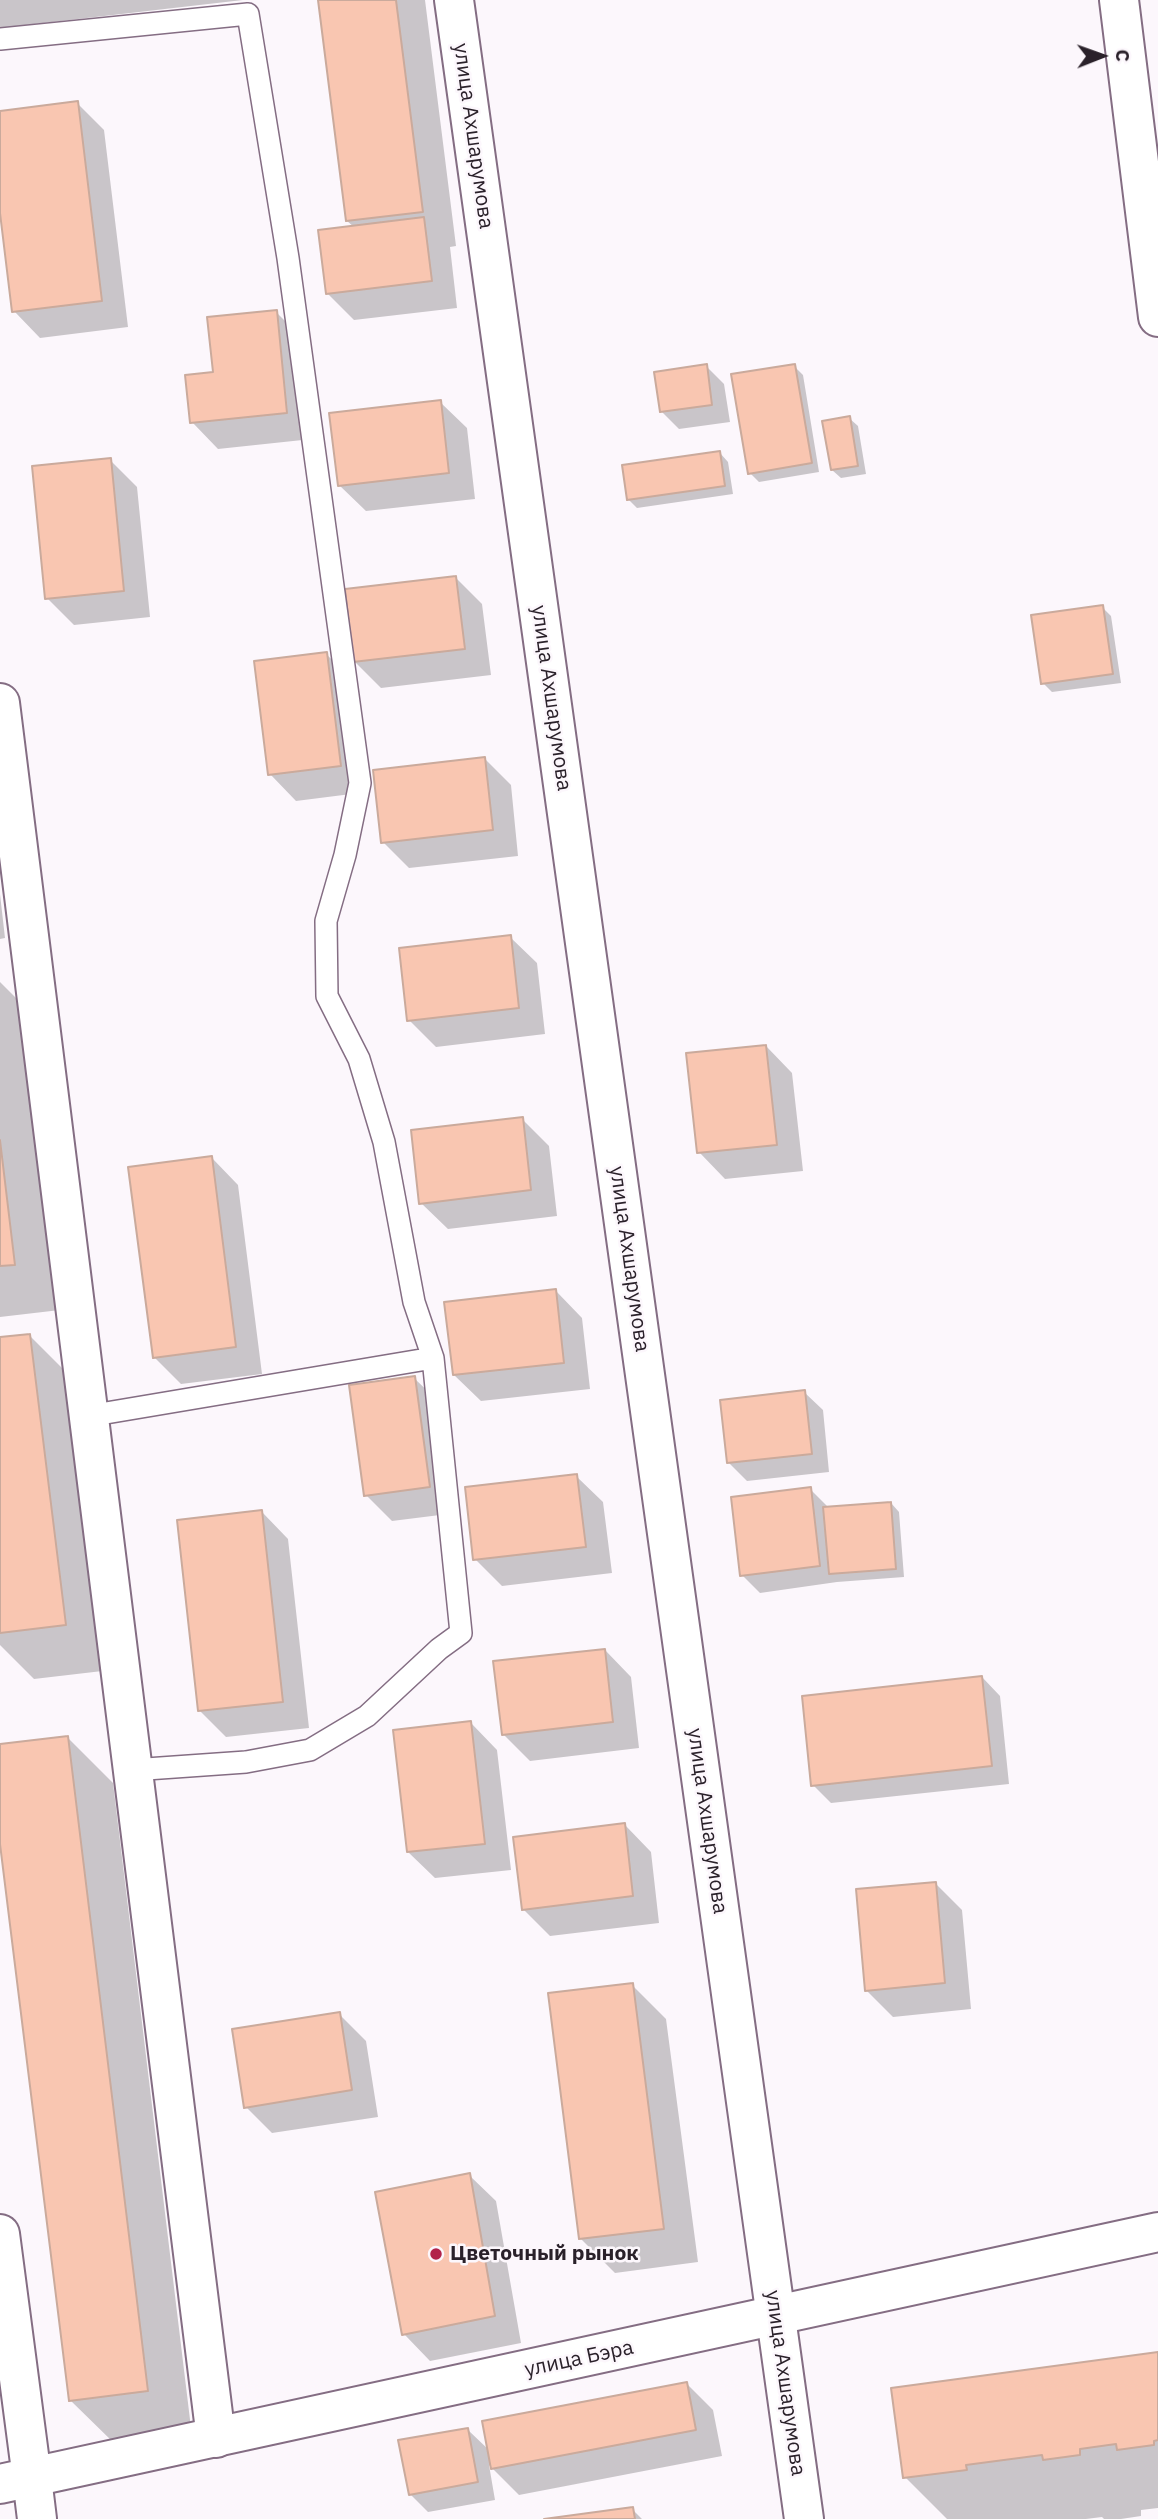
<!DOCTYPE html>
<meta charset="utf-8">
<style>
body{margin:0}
#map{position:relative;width:1158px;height:2519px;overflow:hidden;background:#fcf7fc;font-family:"IBM Plex Sans",sans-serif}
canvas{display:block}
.north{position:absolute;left:1067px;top:21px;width:70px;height:70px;-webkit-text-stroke:5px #fcf7fc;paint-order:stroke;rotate:89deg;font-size:19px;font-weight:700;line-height:28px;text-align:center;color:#2a212a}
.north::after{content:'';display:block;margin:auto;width:24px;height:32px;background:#2a212a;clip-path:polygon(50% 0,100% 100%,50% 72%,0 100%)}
</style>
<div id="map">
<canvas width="1158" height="2519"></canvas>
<div class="north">С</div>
</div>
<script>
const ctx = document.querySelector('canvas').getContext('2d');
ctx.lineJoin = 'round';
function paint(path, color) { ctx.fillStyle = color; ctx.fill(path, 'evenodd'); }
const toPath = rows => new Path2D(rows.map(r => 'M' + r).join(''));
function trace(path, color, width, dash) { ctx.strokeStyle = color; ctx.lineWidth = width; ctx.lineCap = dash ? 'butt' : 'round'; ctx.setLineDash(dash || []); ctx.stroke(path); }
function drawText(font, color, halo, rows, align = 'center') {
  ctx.font = font + ' "IBM Plex Sans",sans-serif'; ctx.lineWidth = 5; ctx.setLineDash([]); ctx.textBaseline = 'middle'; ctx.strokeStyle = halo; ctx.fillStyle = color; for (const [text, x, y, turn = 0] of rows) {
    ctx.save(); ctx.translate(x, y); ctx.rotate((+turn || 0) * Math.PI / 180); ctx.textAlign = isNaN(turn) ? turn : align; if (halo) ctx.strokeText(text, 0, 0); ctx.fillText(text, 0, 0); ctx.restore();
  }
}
paint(toPath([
 [0,0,243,0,0,28],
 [320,0,425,0,456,246,450,247,457,308,354,320,327,293,354,227,347,221],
 [77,103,104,130,128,327,40,338,14,311,0,199,0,112],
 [276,312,303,339,312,439,218,449,192,422,215,373],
 [706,366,724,384,730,422,679,429,661,411],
 [794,366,803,375,819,472,759,482,750,473],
 [440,402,467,428,475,499,366,511,339,485],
 [849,418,858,426,866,474,841,478,832,470],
 [720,453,728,462,733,494,637,508,628,499],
 [110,460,137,487,150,617,74,625,47,598],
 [456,578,482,604,491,675,381,688,354,661],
 [1102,607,1111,616,1121,683,1052,692,1043,683],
 [326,654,353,680,367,792,296,801,270,774],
 [484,758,511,785,518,856,409,868,383,842],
 [0,894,5,938,0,939],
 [510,937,537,963,545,1034,436,1047,409,1020],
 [0,982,22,1004,60,1310,0,1317],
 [766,1046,792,1073,803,1171,725,1179,699,1152],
 [522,1119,549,1146,557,1216,448,1229,421,1203],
 [212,1158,238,1185,262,1374,181,1384,155,1358],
 [556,1291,582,1318,590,1389,481,1401,454,1375],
 [29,1335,75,1381,111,1670,34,1679,0,1645,0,1339],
 [414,1378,441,1404,456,1513,392,1521,366,1495],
 [804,1392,823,1410,829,1472,747,1481,729,1463],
 [576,1476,603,1502,612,1573,502,1586,475,1559],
 [810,1489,828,1507,891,1503,899,1512,904,1577,837,1582,760,1593,742,1575],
 [262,1512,288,1539,309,1728,226,1737,200,1711],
 [605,1650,631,1677,639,1748,530,1761,503,1734],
 [982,1677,1000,1696,1009,1784,831,1803,813,1785],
 [471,1723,497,1750,511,1870,435,1878,408,1852],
 [68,1738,113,1783,192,2436,116,2445,70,2400,0,1829,0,1746],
 [625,1825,651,1852,659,1923,550,1936,523,1909],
 [935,1883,962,1910,971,2009,893,2017,866,1990],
 [632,1985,666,2019,698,2262,615,2273,581,2239],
 [339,2014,366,2041,378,2117,272,2133,246,2107],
 [469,2175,496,2201,521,2343,430,2361,404,2334],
 [1158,2354,1158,2508,1141,2510,1141,2516,1121,2519,1104,2519,1102,2517,1086,2519,947,2519,905,2477],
 [687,2384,713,2410,722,2456,519,2495,489,2465,495,2500,428,2512,410,2494,468,2430,490,2451],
 [632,2509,642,2519,558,2519]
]), '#0003');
const building = toPath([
 [318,0,396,0,423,212,346,221,318,0],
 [78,101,102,301,12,312,0,213,0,111,78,101],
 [424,217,432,281,326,294,318,230,424,217],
 [277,310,287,413,190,423,185,375,213,372,207,317,277,310],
 [707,364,712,405,660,412,654,372,707,364],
 [795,364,812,463,748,474,731,374,795,364],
 [441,400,449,473,338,486,329,413,441,400],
 [850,416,858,466,831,470,822,421,850,416],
 [720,451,725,486,627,500,622,465,720,451],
 [111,458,124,591,45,599,32,466,111,458],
 [456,576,465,649,353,662,345,589,456,576],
 [1103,605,1113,674,1041,684,1031,615,1103,605],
 [327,652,341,766,268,775,254,661,327,652],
 [485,757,493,830,381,843,373,770,485,757],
 [511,935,519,1008,407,1021,399,948,511,935],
 [766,1045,777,1145,697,1153,686,1053,766,1045],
 [523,1117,531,1190,419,1204,411,1130,523,1117],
 [0,1140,15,1265,0,1266,0,1140],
 [212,1156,236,1347,153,1358,128,1167,212,1156],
 [556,1289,564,1363,453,1375,444,1302,556,1289],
 [30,1334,66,1625,0,1633,0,1337,30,1334],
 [415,1376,430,1487,364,1496,349,1385,415,1376],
 [805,1390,812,1454,727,1463,720,1400,805,1390],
 [577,1474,586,1547,473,1560,465,1487,577,1474],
 [811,1487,820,1566,740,1576,731,1497,811,1487],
 [891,1502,896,1569,829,1574,823,1507,891,1502],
 [262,1510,283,1702,198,1711,177,1520,262,1510],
 [605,1649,613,1722,502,1735,493,1661,605,1649],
 [982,1676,992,1766,811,1786,802,1696,982,1676],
 [471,1721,485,1844,407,1852,393,1730,471,1721],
 [68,1736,148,2391,69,2401,0,1844,0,1744,68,1736],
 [625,1823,633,1896,522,1910,513,1837,625,1823],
 [936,1882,945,1983,865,1991,856,1889,936,1882],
 [633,1983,664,2229,579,2239,548,1993,633,1983],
 [340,2012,352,2090,244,2108,232,2029,340,2012],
 [470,2173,495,2316,402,2335,375,2192,470,2173],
 [1158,2352,1158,2440,1154,2441,1154,2445,1117,2450,1116,2444,1080,2449,1080,2455,1043,2460,1042,2455,966,2465,967,2470,903,2478,891,2388,1158,2352],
 [687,2382,696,2430,491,2469,482,2421,687,2382],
 [468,2428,478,2482,409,2495,398,2440,468,2428],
 [633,2507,635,2519,544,2519,633,2507]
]);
paint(building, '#f9c6b1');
trace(building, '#caaa9c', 2);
const service = toPath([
 [0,39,248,14,288,258,360,783,345,855,326,921,327,996,359,1059,384,1142,414,1302,433,1358,461,1633,439,1649,367,1716,310,1750,246,1762,132,1770],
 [88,1416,433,1358]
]);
const minor = toPath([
 [1119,0,1158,317],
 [0,703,216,2438],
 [32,2478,37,2519]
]);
const tertiary = toPath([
 [454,0,804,2519]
]);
const secondary = toPath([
 [0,2234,32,2478],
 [0,2484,1158,2232]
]);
trace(service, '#846d83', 24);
trace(minor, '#846d83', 42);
trace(tertiary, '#846d83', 42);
trace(secondary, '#846d83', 42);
trace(service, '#fff', 21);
trace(minor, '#fff', 38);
trace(tertiary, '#fff', 38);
trace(secondary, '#fff', 38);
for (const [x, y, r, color] of [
 [436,2254,7,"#b2214a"]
]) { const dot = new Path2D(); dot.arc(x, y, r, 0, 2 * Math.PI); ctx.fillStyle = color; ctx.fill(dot); trace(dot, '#fcf7fc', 2.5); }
drawText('21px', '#2a212a', '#fcf7fc', [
 ["улица Ахшарумова",473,136,82],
 ["улица Ахшарумова",551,698,82],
 ["улица Ахшарумова",629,1259,82],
 ["улица Ахшарумова",707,1821,82],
 ["улица Бэра",579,2359,-12],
 ["улица Ахшарумова",785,2383,82]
]);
drawText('bold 21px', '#2a212a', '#fcf7fc', [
 ["Цветочный рынок",450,2254]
], 'left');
</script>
